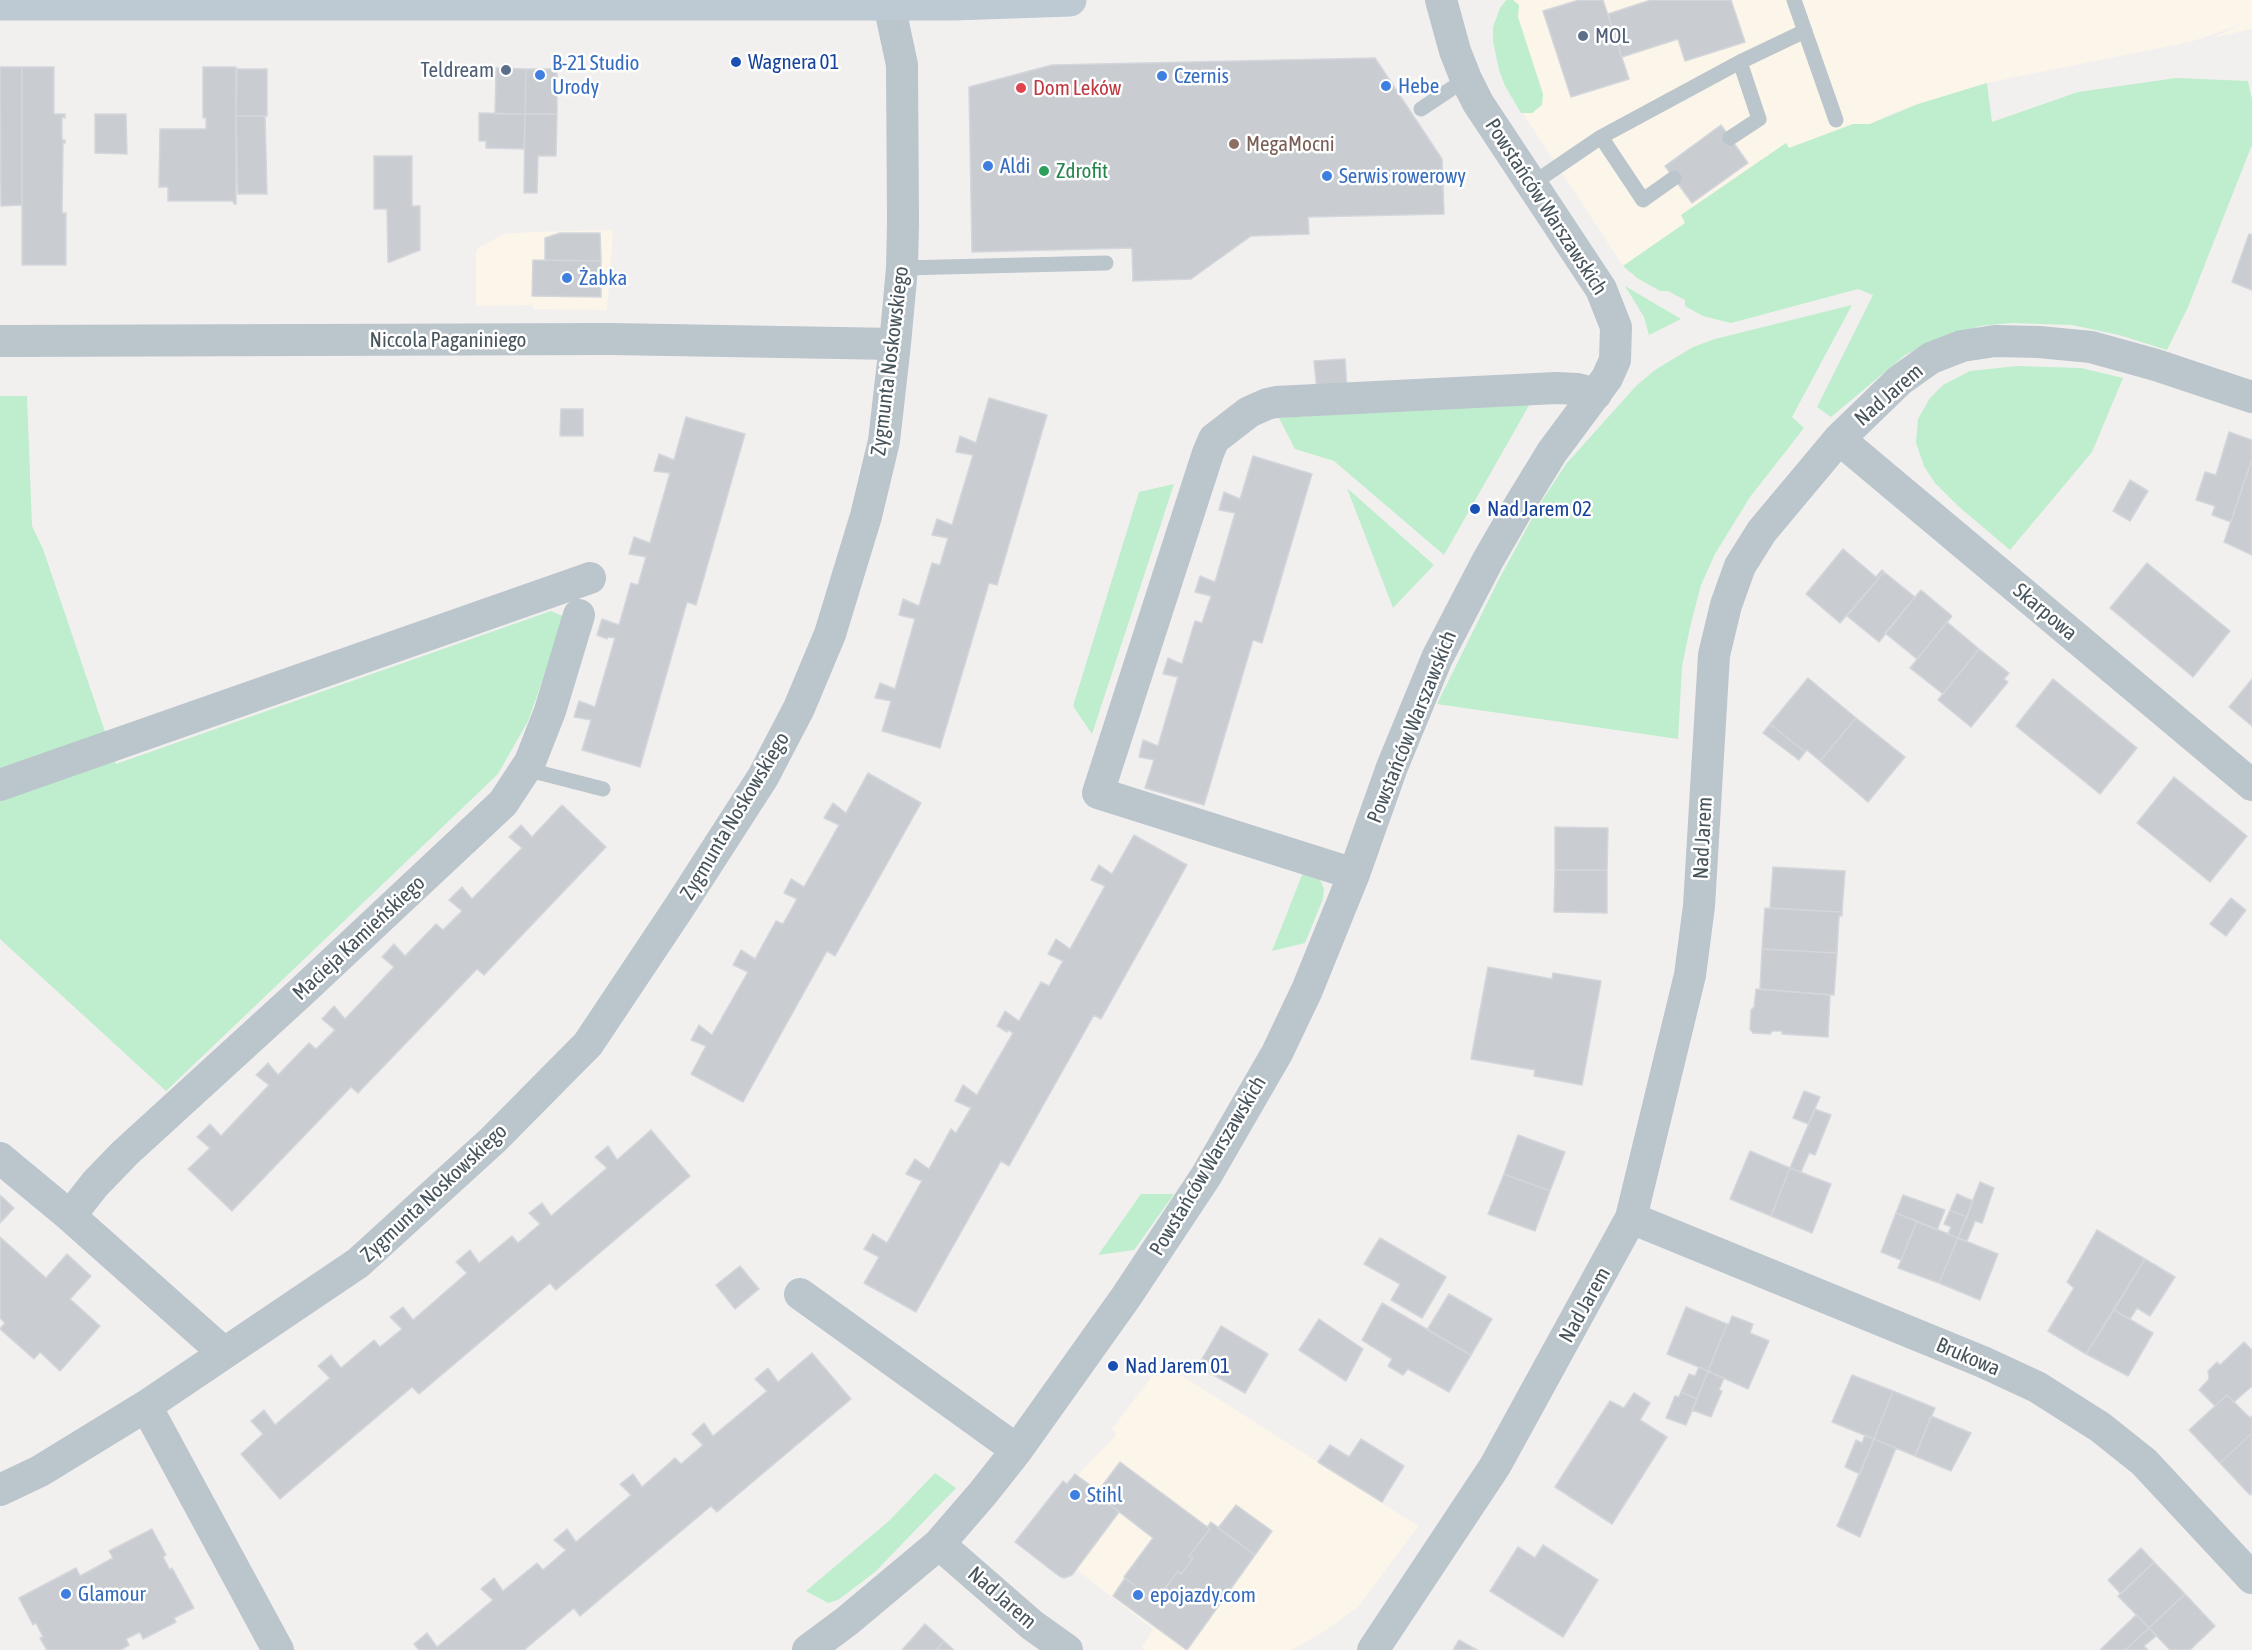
<!DOCTYPE html>
<meta charset="utf-8">
<style>
body{margin:0}
canvas{display:block;background:#f2efef}
</style>
<canvas width="2252" height="1650"></canvas>
<script>
const ctx = document.querySelector('canvas').getContext('2d');
ctx.lineJoin = 'round';
function paint(path, color) { ctx.fillStyle = color; ctx.fill(path, 'evenodd'); }
const toPath = rows => new Path2D(rows.map(r => 'M' + r).join(''));
function trace(path, color, width, dash) { ctx.strokeStyle = color; ctx.lineWidth = width; ctx.lineCap = dash ? 'butt' : 'round'; ctx.setLineDash(dash || []); ctx.stroke(path); }
function drawText(font, color, halo, rows, align = 'center') {
  ctx.font = font + ' "Asap Condensed",sans-serif'; ctx.lineWidth = 5; ctx.setLineDash([]); ctx.textBaseline = 'middle'; ctx.strokeStyle = halo; ctx.fillStyle = color; for (const [text, x, y, turn = 0] of rows) {
    ctx.save(); ctx.translate(x, y); ctx.rotate((+turn || 0) * Math.PI / 180); ctx.textAlign = isNaN(turn) ? turn : align; if (halo) ctx.strokeText(text, 0, 0); ctx.fillText(text, 0, 0); ctx.restore();
  }
}
paint(toPath([
 [1506,0,2252,0,2252,29,2215,37,2240,25,2193,41,1987,83,1890,114,1870,124,1643,271,1637,278,1623,266,1505,86,1499,70,1493,35,1493,27,1500,8],
 [613,230,607,310,534,309,532,305,476,306,476,253,478,248,504,234,530,232],
 [1162,1363,1418,1526,1359,1606,1323,1632,1291,1650,1146,1650,1142,1647,1153,1629,1076,1569,1070,1576,1060,1577,1015,1542,1063,1481,1067,1484,1075,1474,1078,1475,1117,1434,1112,1429]
]), '#fcf5e9');
paint(toPath([
 [1506,0,1513,0,1519,5,1518,17,1543,94,1542,105,1532,113,1521,113,1505,86,1499,70,1493,41,1493,27,1500,8],
 [2176,78,2248,81,2252,100,2252,145,2188,307,2167,350,2119,335,2072,325,2012,323,1980,326,1934,340,1905,355,1831,417,1817,407,1873,295,1858,289,1731,323,1703,316,1685,306,1685,300,1668,291,1660,291,1637,278,1623,266,1685,223,1681,215,1786,143,1789,148,1853,124,1870,124,1918,104,1987,83,1992,122,2078,92],
 [1625,286,1681,319,1649,335,1644,317],
 [1852,305,1792,417,1804,428,1750,497,1715,554,1701,585,1690,627,1682,667,1678,739,1437,704,1498,581,1541,502,1566,464,1636,386,1655,370,1693,347,1715,339],
 [2017,366,2081,368,2123,378,2092,452,2010,550,1958,506,1935,483,1924,466,1916,443,1918,419,1930,398,1943,385,1970,371],
 [0,396,27,396,32,526,43,549,116,764,551,611,565,617,528,721,498,774,166,1091,0,939],
 [1531,402,1444,555,1334,461,1295,449,1279,418],
 [1174,484,1092,734,1073,706,1139,492],
 [1347,488,1434,565,1393,608],
 [1304,870,1316,876,1321,882,1324,889,1323,899,1305,943,1272,951],
 [1141,1194,1174,1194,1134,1250,1098,1255],
 [935,1473,956,1488,875,1572,838,1600,828,1603,806,1591,890,1520]
]), '#beeecd');
const building = toPath([
 [1579,0,1603,0,1629,79,1571,97,1543,11,1579,0],
 [1651,0,1731,0,1745,42,1685,61,1678,39,1622,57,1608,14,1651,0],
 [1375,58,1442,159,1444,214,1308,217,1309,234,1251,236,1191,279,1133,281,1132,248,972,252,969,87,1052,65,1375,58],
 [0,67,22,67,22,205,1,206,0,67],
 [22,67,54,67,54,114,65,114,65,118,62,117,62,140,65,140,65,143,63,143,62,213,66,213,66,265,22,265,22,67],
 [203,67,236,67,236,204,234,204,233,201,168,201,168,187,159,187,160,129,206,129,206,117,203,118,203,67],
 [496,68,526,69,525,114,495,114,496,68],
 [237,69,267,69,267,116,236,116,237,69],
 [526,69,557,69,557,114,525,114,526,69],
 [479,113,525,114,524,149,486,148,486,141,479,141,479,113],
 [95,114,126,114,127,154,95,153,95,114],
 [525,114,557,114,556,156,538,156,537,193,524,193,525,114],
 [236,116,265,116,267,194,238,194,236,116],
 [1721,125,1748,163,1692,203,1665,166,1721,125],
 [374,156,412,156,412,206,420,206,420,250,390,262,388,262,387,209,374,209,374,156],
 [560,233,600,233,601,261,545,260,545,238,560,233],
 [2249,234,2252,235,2252,290,2232,282,2249,234],
 [533,260,601,261,601,297,532,296,533,260],
 [1345,359,1347,389,1317,391,1314,361,1345,359],
 [989,398,1047,415,997,585,989,583,940,748,882,731,891,701,875,698,880,683,895,689,915,619,899,615,903,599,919,606,932,563,940,565,948,538,932,535,937,519,952,525,973,455,956,452,960,436,976,443,989,398],
 [561,409,583,409,583,436,560,436,561,409],
 [686,417,745,434,696,605,687,602,640,767,582,750,591,720,574,717,579,701,595,707,615,638,608,637,607,639,597,635,602,619,619,625,631,583,638,585,646,557,629,554,634,537,650,543,670,473,654,471,659,454,674,460,686,417],
 [2229,432,2252,440,2252,459,2231,522,2212,515,2215,506,2196,500,2205,472,2216,475,2229,432],
 [1253,456,1312,474,1262,643,1253,640,1204,805,1145,788,1154,760,1139,757,1143,740,1158,746,1178,677,1163,674,1168,658,1182,664,1195,621,1202,623,1211,596,1195,592,1200,576,1215,582,1235,513,1219,510,1224,492,1240,499,1253,456],
 [2252,459,2252,555,2224,542,2252,459],
 [2130,480,2148,491,2130,521,2113,511,2130,480],
 [1843,549,1876,577,1882,570,1884,572,1840,623,1806,594,1843,549],
 [2147,563,2230,631,2193,677,2110,608,2147,563],
 [1884,572,1915,597,1879,642,1847,616,1884,572],
 [1921,590,1952,616,1917,659,1885,633,1921,590],
 [1947,622,1979,649,1943,694,1910,668,1947,622],
 [1979,649,2009,673,2004,679,2008,682,1971,727,1938,700,1979,649],
 [1808,678,1856,718,1820,761,1807,750,1805,752,1770,724,1808,678],
 [2053,679,2137,748,2100,794,2016,726,2053,679],
 [2252,679,2252,726,2229,707,2252,679],
 [1856,718,1905,757,1868,802,1820,761,1856,718],
 [1770,724,1805,752,1799,760,1763,733,1770,724],
 [868,773,921,803,835,956,827,951,743,1102,691,1074,706,1046,691,1040,699,1025,712,1035,748,972,733,965,741,950,755,959,776,921,783,924,797,899,784,893,791,879,804,887,839,825,824,818,833,803,846,813,868,773],
 [2174,777,2247,836,2210,882,2137,823,2174,777],
 [562,805,606,847,484,975,477,969,358,1093,351,1087,232,1211,188,1169,210,1148,197,1137,210,1124,221,1136,269,1085,256,1075,268,1063,278,1075,309,1043,316,1049,335,1030,322,1019,334,1006,345,1019,394,967,382,957,394,944,405,956,436,924,443,930,462,911,449,900,462,887,472,899,522,848,509,837,521,825,532,837,562,805],
 [1555,827,1608,828,1607,870,1555,870,1555,827],
 [1134,835,1187,865,1101,1019,1094,1015,1009,1166,1001,1161,916,1312,864,1283,879,1257,864,1249,873,1234,887,1243,922,1181,906,1174,915,1159,929,1169,951,1129,956,1133,971,1108,955,1101,963,1085,977,1095,1013,1033,1008,1030,1007,1032,997,1026,1005,1011,1019,1021,1041,982,1049,986,1063,961,1048,954,1056,939,1070,949,1105,886,1091,880,1095,872,1099,865,1112,874,1134,835],
 [1773,867,1845,871,1842,912,1770,908,1773,867],
 [1555,870,1607,870,1607,913,1554,912,1555,870],
 [2231,898,2246,910,2226,936,2210,924,2231,898],
 [1765,908,1842,912,1842,916,1839,916,1837,953,1762,949,1765,908],
 [1762,949,1837,953,1834,995,1760,989,1762,949],
 [1488,967,1552,979,1553,973,1601,981,1582,1085,1534,1076,1535,1070,1471,1059,1488,967],
 [1756,989,1830,995,1828,1037,1782,1034,1782,1031,1772,1031,1770,1034,1753,1033,1750,1029,1751,1010,1754,1007,1756,989],
 [1804,1091,1820,1097,1808,1124,1793,1118,1804,1091],
 [1815,1109,1831,1115,1815,1155,1809,1153,1801,1172,1790,1168,1815,1109],
 [651,1130,690,1176,556,1290,550,1283,419,1394,412,1387,280,1499,241,1454,263,1434,251,1421,264,1410,275,1425,330,1378,318,1366,331,1355,341,1368,374,1340,380,1347,402,1329,390,1317,403,1307,413,1320,467,1273,456,1262,470,1250,479,1263,512,1236,518,1243,540,1224,529,1213,542,1203,551,1216,607,1168,595,1157,608,1146,617,1160,651,1130],
 [1518,1135,1565,1152,1550,1191,1504,1174,1518,1135],
 [1750,1151,1790,1168,1771,1216,1730,1199,1750,1151],
 [1790,1168,1831,1184,1812,1233,1771,1216,1790,1168],
 [1504,1174,1550,1191,1535,1231,1488,1214,1504,1174],
 [1980,1182,1994,1188,1982,1223,1975,1221,1967,1241,1958,1238,1980,1182],
 [1957,1194,1973,1201,1967,1217,1950,1210,1957,1194],
 [0,1195,14,1208,0,1223,0,1195],
 [1903,1195,1945,1210,1937,1230,1896,1213,1903,1195],
 [1950,1210,1967,1217,1958,1238,1948,1234,1951,1227,1944,1224,1950,1210],
 [1896,1213,1917,1221,1901,1260,1881,1252,1896,1213],
 [1917,1221,1958,1238,1939,1283,1898,1268,1917,1221],
 [2097,1230,2145,1259,2086,1354,2048,1331,2074,1288,2067,1282,2097,1230],
 [0,1237,46,1278,67,1254,91,1276,70,1299,100,1326,60,1371,40,1352,34,1359,0,1329,5,1323,0,1318,0,1237],
 [1380,1238,1446,1277,1422,1318,1391,1300,1400,1284,1364,1264,1380,1238],
 [1958,1238,1998,1254,1980,1300,1939,1283,1958,1238],
 [2145,1259,2175,1277,2150,1316,2137,1308,2130,1319,2114,1310,2145,1259],
 [740,1266,759,1289,735,1309,716,1285,740,1266],
 [1449,1294,1492,1319,1471,1355,1427,1330,1449,1294],
 [1382,1303,1471,1355,1449,1392,1408,1369,1403,1375,1388,1366,1392,1359,1362,1340,1382,1303],
 [1686,1307,1727,1324,1708,1371,1667,1354,1686,1307],
 [2114,1310,2153,1333,2128,1376,2086,1354,2114,1310],
 [1732,1316,1753,1324,1750,1333,1769,1341,1748,1389,1708,1371,1727,1324,1729,1324,1732,1316],
 [1319,1319,1363,1349,1346,1381,1299,1350,1319,1319],
 [1221,1326,1268,1354,1245,1393,1198,1366,1221,1326],
 [2244,1342,2252,1350,2252,1386,2234,1402,2227,1395,2215,1406,2199,1390,2209,1379,2208,1371,2217,1362,2220,1365,2244,1342],
 [812,1353,851,1399,717,1512,711,1506,580,1616,574,1608,524,1650,419,1650,414,1644,427,1633,437,1647,493,1600,481,1589,494,1578,503,1591,537,1563,543,1570,566,1550,554,1540,567,1529,576,1542,631,1495,620,1484,633,1474,642,1487,675,1458,681,1464,703,1445,692,1434,704,1423,713,1436,767,1391,755,1379,768,1368,778,1382,812,1353],
 [1699,1367,1708,1371,1697,1399,1681,1392,1689,1374,1695,1376,1699,1367],
 [1708,1371,1724,1378,1719,1390,1722,1391,1711,1417,1692,1410,1708,1371],
 [1852,1375,1893,1391,1874,1439,1832,1422,1852,1375],
 [1893,1391,1935,1408,1915,1456,1874,1439,1893,1391],
 [1681,1392,1697,1399,1686,1425,1666,1418,1675,1396,1679,1397,1681,1392],
 [1634,1393,1650,1403,1640,1420,1667,1437,1612,1524,1555,1487,1610,1401,1624,1408,1634,1393],
 [2227,1395,2250,1418,2252,1416,2252,1433,2220,1463,2189,1430,2227,1395],
 [1931,1416,1971,1433,1951,1471,1915,1456,1931,1416],
 [2252,1433,2252,1493,2250,1495,2220,1463,2252,1433],
 [1865,1435,1874,1439,1860,1474,1845,1467,1856,1440,1862,1443,1865,1435],
 [1361,1439,1404,1466,1382,1502,1318,1462,1330,1445,1349,1457,1361,1439],
 [1874,1439,1896,1448,1860,1537,1837,1526,1874,1439],
 [1120,1462,1210,1529,1189,1556,1193,1558,1181,1574,1178,1571,1155,1602,1124,1577,1153,1538,1096,1494,1120,1462],
 [1075,1474,1098,1491,1096,1494,1119,1512,1072,1575,1064,1578,1059,1576,1015,1542,1063,1481,1067,1484,1075,1474],
 [1236,1505,1272,1531,1255,1555,1218,1528,1236,1505],
 [1211,1522,1255,1555,1187,1650,1113,1596,1125,1578,1155,1602,1178,1571,1181,1574,1193,1558,1189,1556,1210,1529,1207,1527,1211,1522],
 [152,1529,166,1555,163,1557,170,1570,172,1568,194,1608,174,1618,176,1622,143,1639,140,1632,126,1639,129,1645,121,1650,47,1650,40,1638,43,1637,36,1623,33,1625,19,1598,76,1568,80,1576,113,1558,109,1551,152,1529],
 [1543,1545,1598,1580,1563,1637,1490,1591,1518,1547,1535,1558,1543,1545],
 [2141,1548,2154,1562,2121,1594,2108,1580,2141,1548],
 [2154,1562,2185,1594,2149,1628,2118,1596,2154,1562],
 [2185,1594,2215,1626,2190,1650,2170,1650,2149,1628,2185,1594],
 [2136,1615,2149,1628,2125,1650,2100,1650,2136,1615],
 [925,1624,944,1641,936,1650,902,1650,925,1624],
 [2149,1628,2156,1636,2144,1646,2148,1650,2125,1650,2149,1628],
 [1459,1640,1477,1650,1453,1650,1459,1640],
 [944,1641,954,1650,936,1650,944,1641]
]);
paint(building, '#c9cdd2');
trace(building, '#d3d6db', 1.5);
trace(toPath([
 [1794,0,1836,120],
 [1421,109,1466,79],
 [1601,137,1643,200,1674,178],
 [1730,138,1759,119,1740,62],
 [1532,184,1601,137,1740,62,1805,31],
 [902,268,1106,263],
 [525,769,603,789]
]), '#bbc5cc', 15);
trace(toPath([
 [0,341,611,339,895,344],
 [1839,439,2252,785],
 [0,785,590,578],
 [1354,874,1098,793,1208,453,1214,439,1249,412,1267,404,1276,402,1556,388,1577,389,1596,394],
 [0,1158,70,1216,224,1353],
 [70,1216,95,1184,125,1153,299,994,503,803,530,762,550,711,579,615],
 [1631,1218,1983,1362,2037,1387,2100,1427,2144,1462,2252,1578],
 [800,1294,1017,1450],
 [146,1406,278,1650],
 [0,1490,40,1471,146,1406,358,1263,493,1140,588,1044,680,906,763,777,799,708,830,634,866,516,884,441,895,344,902,268,903,222,902,65,889,4],
 [939,1544,1032,1625,1067,1650],
 [808,1650,847,1621,939,1544,983,1493,1017,1450,1126,1297,1206,1176,1277,1053,1307,990,1354,874,1392,767,1437,658,1488,560,1522,501,1552,452,1607,378,1615,360,1616,327,1601,289,1478,103,1466,79,1455,51,1441,0],
 [1373,1650,1495,1466,1631,1218,1690,975,1699,906,1714,655,1726,605,1740,566,1762,531,1839,439,1900,380,1931,358,1962,346,1995,341,2039,342,2091,347,2156,365,2252,397]
]), '#bbc5cc', 32);
trace(toPath([
 [0,4,954,4,1070,0]
]), '#bdc9d3', 33);
for (const [x, y, r, color] of [
 [1583,36,6,"#5c6f8a"],
 [736,62,6,"#1a4fb4"],
 [506,70,6,"#5c6f8a"],
 [540,75,6,"#3f7fe0"],
 [1162,76,6,"#3f7fe0"],
 [1386,86,6,"#3f7fe0"],
 [1021,88,6,"#e0444e"],
 [1234,144,6,"#8d6e63"],
 [988,166,6,"#3f7fe0"],
 [1044,171,6,"#2e9e5b"],
 [1327,176,6,"#3f7fe0"],
 [567,278,6,"#3f7fe0"],
 [1475,509,6,"#1a4fb4"],
 [1113,1366,6,"#1a4fb4"],
 [1075,1495,6,"#3f7fe0"],
 [66,1594,6,"#3f7fe0"],
 [1138,1595,6,"#3f7fe0"]
]) { const dot = new Path2D(); dot.arc(x, y, r, 0, 2 * Math.PI); ctx.fillStyle = color; ctx.fill(dot); trace(dot, '#fff', 2); }
drawText('21px', '#4e5e75', '#fff', [
 ["MOL",1595,36],
 ["Teldream",494,70,"right"]
], 'left');
drawText('21px', '#164399', '#fff', [
 ["Wagnera 01",748,62],
 ["Nad Jarem 02",1487,509],
 ["Nad Jarem 01",1125,1366]
], 'left');
drawText('21px', '#366cbe', '#fff', [
 ["B-21 Studio",552,63],
 ["Urody",552,87],
 ["Czernis",1174,76],
 ["Hebe",1398,86],
 ["Aldi",1000,166],
 ["Serwis rowerowy",1339,176],
 ["Żabka",579,278],
 ["Stihl",1087,1495],
 ["Glamour",78,1594],
 ["epojazdy.com",1150,1595]
], 'left');
drawText('21px', '#be3a42', '#fff', [
 ["Dom Leków",1033,88]
], 'left');
drawText('21px', '#785e54', '#fff', [
 ["MegaMocni",1246,144]
], 'left');
drawText('21px', '#27864d', '#fff', [
 ["Zdrofit",1056,171]
], 'left');
drawText('21px', '#47545c', '#fff', [
 ["Powstańców Warszawskich",1546,207,57],
 ["Niccola Paganiniego",448,340],
 ["Zygmunta Noskowskiego",890,361,-83],
 ["Nad Jarem",1889,395,-41],
 ["Skarpowa",2045,612,40],
 ["Powstańców Warszawskich",1412,727,-68],
 ["Zygmunta Noskowskiego",735,816,-59],
 ["Nad Jarem",1703,838,-87],
 ["Macieja Kamieńskiego",359,938,-43],
 ["Powstańców Warszawskich",1208,1166,-59],
 ["Zygmunta Noskowskiego",434,1193,-43],
 ["Nad Jarem",1585,1305,-61],
 ["Brukowa",1968,1357,23],
 ["Nad Jarem",1002,1598,41]
]);
</script>
